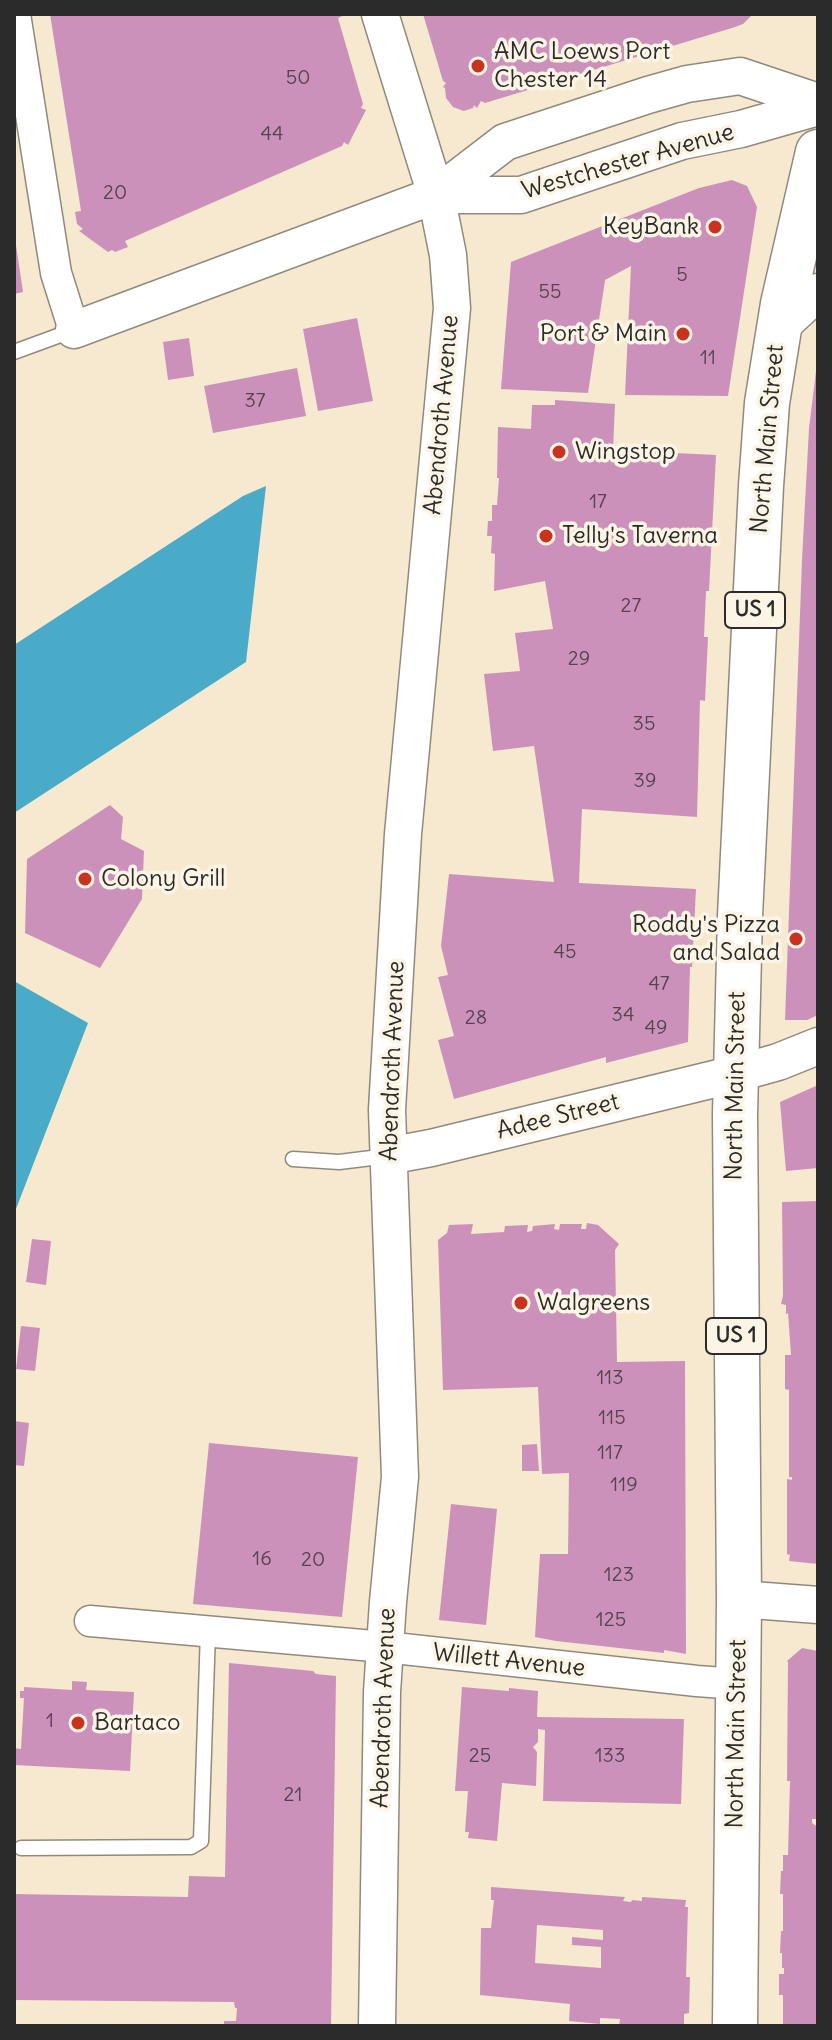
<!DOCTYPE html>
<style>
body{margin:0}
#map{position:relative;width:832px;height:2040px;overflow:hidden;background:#f6e9d0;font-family:Delius,sans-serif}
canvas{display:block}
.frame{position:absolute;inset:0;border:16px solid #2b2b2b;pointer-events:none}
</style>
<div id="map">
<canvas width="832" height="2040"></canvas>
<div class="frame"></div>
</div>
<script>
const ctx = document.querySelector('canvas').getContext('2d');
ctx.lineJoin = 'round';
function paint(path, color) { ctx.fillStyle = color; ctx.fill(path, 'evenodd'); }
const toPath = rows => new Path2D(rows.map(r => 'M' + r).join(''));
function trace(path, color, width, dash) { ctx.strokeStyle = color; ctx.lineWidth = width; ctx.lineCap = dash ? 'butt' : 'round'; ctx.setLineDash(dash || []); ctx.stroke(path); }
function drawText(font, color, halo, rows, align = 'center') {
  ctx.font = font + ' Delius,sans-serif'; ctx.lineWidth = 7; ctx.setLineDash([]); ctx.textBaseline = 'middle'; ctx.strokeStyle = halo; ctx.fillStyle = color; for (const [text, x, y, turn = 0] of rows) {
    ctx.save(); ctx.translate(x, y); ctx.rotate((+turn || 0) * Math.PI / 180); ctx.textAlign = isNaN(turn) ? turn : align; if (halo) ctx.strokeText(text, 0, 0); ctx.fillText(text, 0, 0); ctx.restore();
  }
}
paint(toPath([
 [266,486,246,662,14,813,14,645,243,496],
 [14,981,88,1023,14,1214]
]), '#49abc8');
paint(toPath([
 [50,14,347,14,338,18,363,104,361,108,366,110,348,145,344,142,342,146,125,241,128,247,115,252,112,250,108,252,79,231,83,229,77,224,75,212,81,211],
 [423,14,753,14,743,24,735,27,485,103,481,101,477,108,474,105,473,108,464,111,453,107,446,98,445,88,443,87,446,83,443,81],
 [732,180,747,186,757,207,728,396,625,395,631,266,605,280,588,393,501,389,511,262,699,188],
 [14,245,16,245,23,292,14,294],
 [357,318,373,401,318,411,303,329],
 [189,338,194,376,168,380,163,342],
 [297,368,306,416,213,433,204,386],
 [816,371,818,371,818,1015,807,1020,785,1020,802,560,809,428],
 [555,400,615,404,613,450,716,455,709,591,706,591,704,637,708,637,705,701,700,700,697,817,582,809,579,883,696,889,692,967,690,967,688,1042,606,1063,606,1057,454,1099,438,1040,454,1036,438,977,448,975,441,946,449,874,554,882,534,746,493,751,484,674,520,671,515,633,553,629,545,581,494,591,495,554,491,553,492,536,487,536,488,521,492,521,492,505,497,505,499,478,497,478,498,427,531,429,532,405,555,405],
 [110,805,123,817,121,839,144,851,142,899,100,968,25,933,27,859],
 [818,1085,818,1168,786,1171,780,1102],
 [818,1201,818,1564,789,1561,790,1555,787,1554,787,1479,792,1480,792,1477,789,1477,789,1390,785,1389,785,1355,791,1355,788,1313,786,1314,786,1305,781,1304,783,1296,782,1202],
 [587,1223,598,1225,619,1244,615,1250,617,1362,685,1361,686,1654,664,1650,664,1653,556,1641,535,1637,540,1554,568,1554,569,1473,542,1474,538,1387,443,1390,438,1240,447,1233,449,1225,473,1224,471,1234,504,1232,505,1226,528,1225,527,1232,532,1231,533,1226,555,1224,554,1229,559,1230,560,1224,582,1224,581,1229,586,1229],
 [32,1239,51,1241,46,1285,26,1282],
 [21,1326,40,1328,35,1371,16,1369],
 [14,1421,29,1423,24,1466,14,1465],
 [209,1443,358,1457,342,1617,193,1604],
 [537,1444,539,1471,522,1471,522,1445],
 [451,1504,497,1509,486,1625,439,1620],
 [802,1648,818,1651,818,1819,812,1819,812,1823,818,1827,818,2026,783,2026,783,1995,779,1995,779,1974,784,1974,784,1968,782,1968,782,1953,780,1953,781,1931,783,1931,783,1894,780,1894,781,1871,783,1871,783,1855,788,1855,790,1781,787,1781,788,1662,787,1661],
 [229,1663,313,1671,316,1674,336,1676,331,2026,224,2026,224,2021,236,2021,237,2008,235,2008,234,2002,14,2000,14,1894,188,1897,189,1876,225,1877],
 [72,1681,87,1682,86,1690,134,1692,130,1771,14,1765,14,1748,21,1749,24,1698,20,1698,20,1691,24,1691,24,1687,72,1690],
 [462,1687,509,1691,509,1688,538,1691,537,1717,684,1719,681,1804,543,1801,545,1730,538,1729,538,1742,533,1747,537,1752,536,1786,502,1783,497,1841,468,1838,469,1832,465,1832,468,1791,455,1791],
 [491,1887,625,1897,623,1901,631,1902,632,1900,642,1901,642,1897,686,1900,685,1907,688,1907,686,1977,690,1977,689,2013,684,2014,684,2026,619,2026,620,2019,600,2018,600,2024,569,2021,570,2004,480,1995,481,1928,491,1928,494,1900,491,1900],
 [537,1925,603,1930,603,1940,572,1937,572,1945,601,1947,601,1968,535,1963]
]), '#cc91bb');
const service = toPath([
 [14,352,74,330],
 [293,1159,339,1162,388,1156],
 [21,1848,191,1847,201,1841,208,1631]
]);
const minor = toPath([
 [15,14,56,273,74,330],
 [90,1621,385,1647,697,1681,737,1684]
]);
const tertiary = toPath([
 [436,195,521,195,682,141,741,129,818,107],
 [779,328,818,292],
 [74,330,436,195,505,142,648,95,687,84,740,76,818,102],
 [388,1156,431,1148,735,1074,778,1062,818,1046],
 [739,1599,818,1605],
 [377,2026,382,1692,388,1602,400,1477,387,1110,403,834,452,308,448,255,436,195,380,14]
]);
const primary = toPath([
 [735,2026,739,1599,735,1114,740,916,761,486,767,403,783,304,818,152]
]);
trace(service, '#908a7e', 17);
trace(minor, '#908a7e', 33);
trace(tertiary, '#908a7e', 39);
trace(primary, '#908a7e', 47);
trace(service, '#fff', 14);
trace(minor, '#fff', 30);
trace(tertiary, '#fff', 36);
trace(primary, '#fff', 44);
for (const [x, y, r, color] of [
 [478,66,8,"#c8321e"],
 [715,227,8,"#c8321e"],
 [683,334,8,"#c8321e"],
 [559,452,8,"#c8321e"],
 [546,536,8,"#c8321e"],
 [85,879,8,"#c8321e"],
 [796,939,8,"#c8321e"],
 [521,1303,8,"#c8321e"],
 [78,1723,8,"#c8321e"]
]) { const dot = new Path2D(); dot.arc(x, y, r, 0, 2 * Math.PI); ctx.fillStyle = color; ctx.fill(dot); trace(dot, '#fcf5e5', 3); }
drawText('20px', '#53444f', null, [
 ["50",298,78],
 ["44",272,134],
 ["20",115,193],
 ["5",682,275],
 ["55",550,292],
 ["11",708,358],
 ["37",255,401],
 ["17",598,502],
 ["27",631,606],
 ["29",579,659],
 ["35",644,724],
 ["39",645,781],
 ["45",565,952],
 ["47",659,984],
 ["34",623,1015],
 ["28",476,1018],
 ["49",656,1028],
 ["113",610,1378],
 ["115",612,1418],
 ["117",610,1453],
 ["119",624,1485],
 ["16",262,1559],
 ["20",313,1560],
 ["123",619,1575],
 ["125",611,1620],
 ["1",50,1721],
 ["25",480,1756],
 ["133",610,1756],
 ["21",293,1795]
]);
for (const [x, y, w] of [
 [755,610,60],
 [736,1336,60]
]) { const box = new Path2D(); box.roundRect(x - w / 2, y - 18, w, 36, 6); ctx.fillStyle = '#fcf5e5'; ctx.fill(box); trace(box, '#2b2b2b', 2); }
drawText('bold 22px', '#2b2b2b', null, [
 ["US 1",755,610],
 ["US 1",736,1336]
]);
drawText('24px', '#2b2b2b', '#fcf5e5', [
 ["AMC Loews Port",494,52],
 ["Chester 14",494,80],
 ["KeyBank",699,227,"right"],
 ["Port & Main",667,334,"right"],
 ["Wingstop",575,452],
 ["Telly's Taverna",562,536],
 ["Colony Grill",101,879],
 ["Roddy's Pizza",780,925,"right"],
 ["and Salad",780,953,"right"],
 ["Walgreens",537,1303],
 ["Bartaco",94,1723]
], 'left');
drawText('24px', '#2b2b2b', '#fcf5e5', [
 ["Westchester Avenue",628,162,-16],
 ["Abendroth Avenue",442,415,-85],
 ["North Main Street",768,439,-85],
 ["Abendroth Avenue",393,1061,-88],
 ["North Main Street",736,1086,-89],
 ["Adee Street",558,1117,-14],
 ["Willett Avenue",509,1661,6],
 ["Abendroth Avenue",384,1708,-88],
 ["North Main Street",737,1734,-89]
]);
</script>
